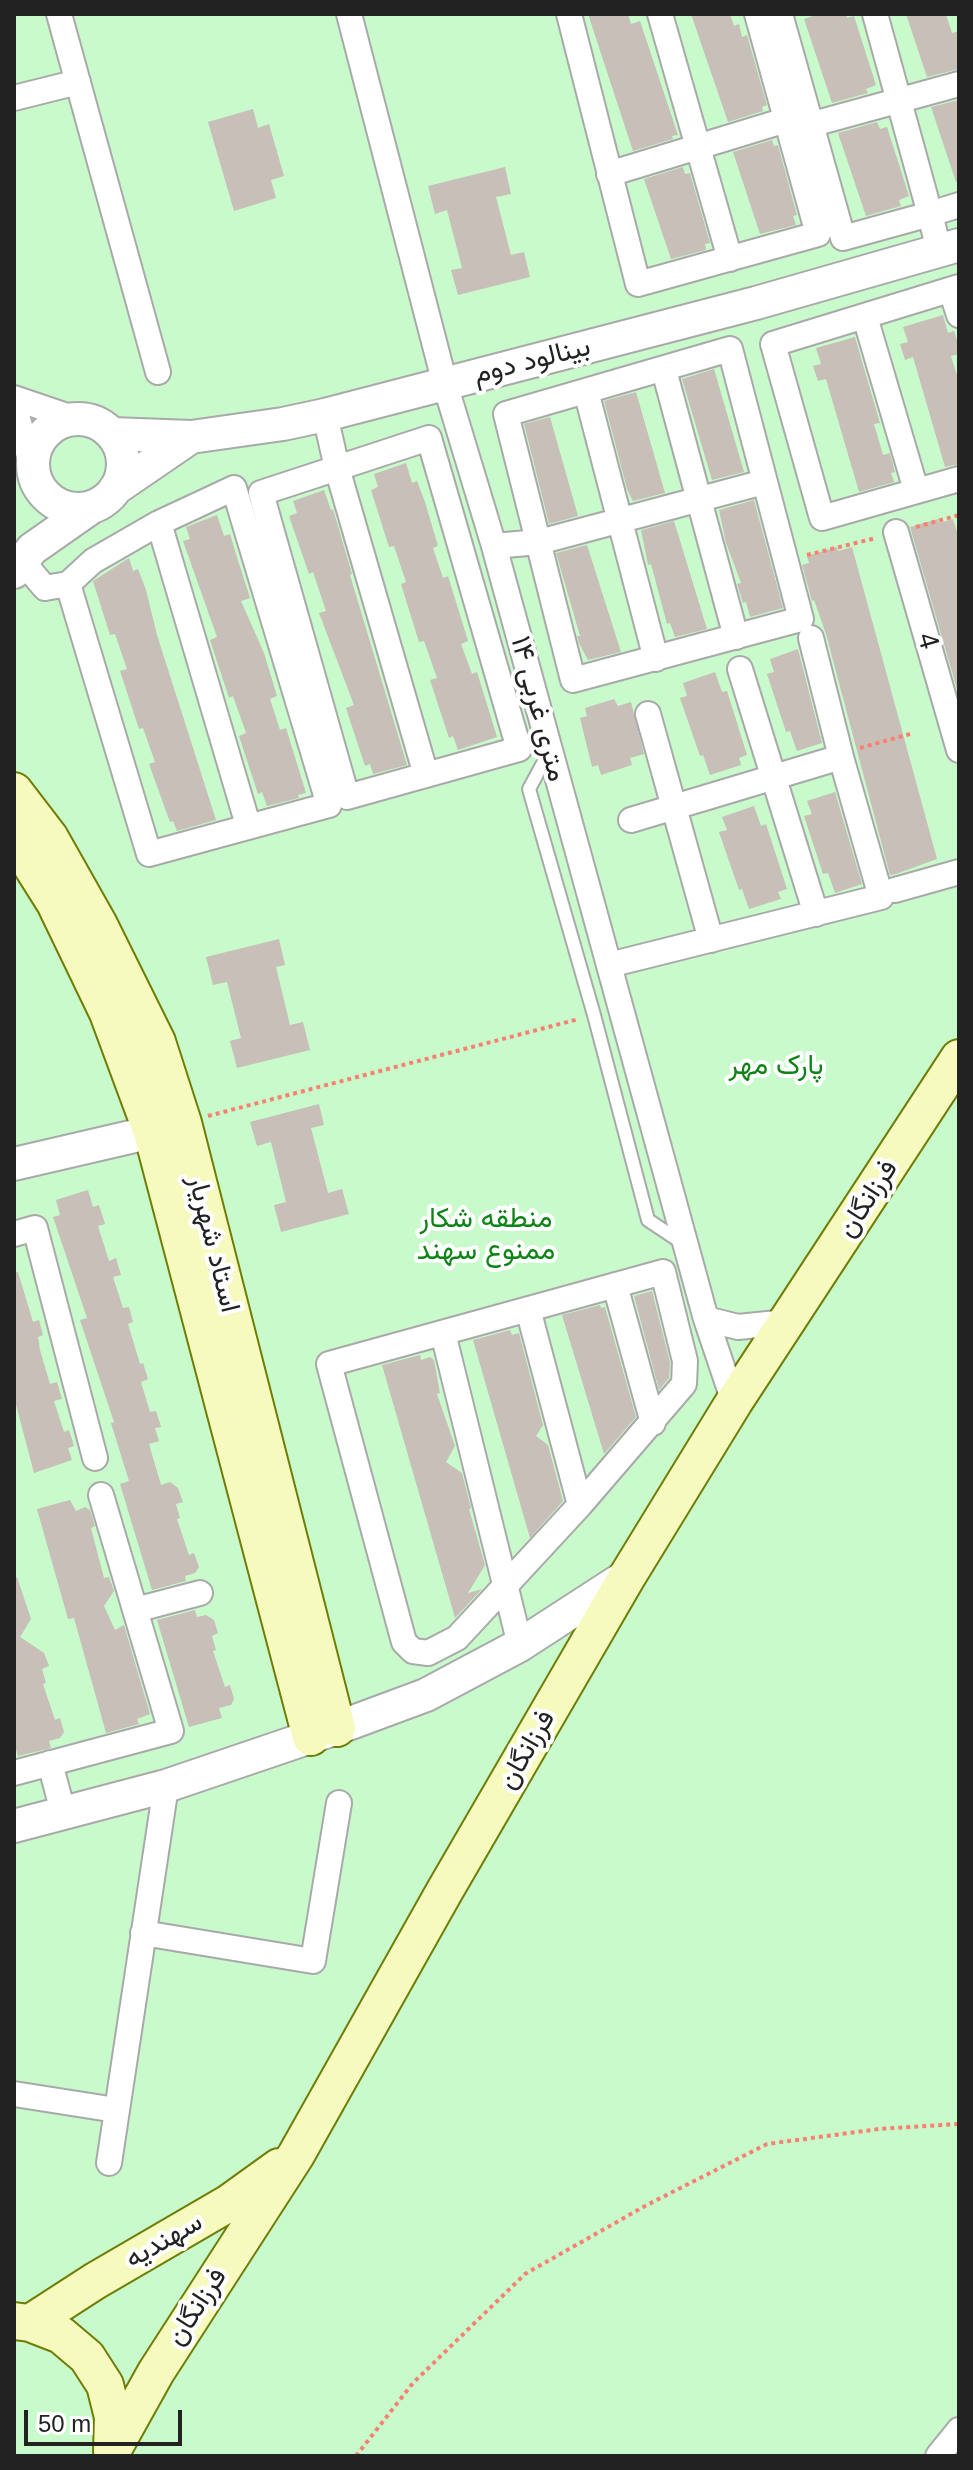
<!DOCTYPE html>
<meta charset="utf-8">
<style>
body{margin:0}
#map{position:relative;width:973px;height:2470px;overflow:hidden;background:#f2efe9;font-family:Arial,sans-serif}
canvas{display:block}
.frame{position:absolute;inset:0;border:16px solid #222;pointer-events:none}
.scale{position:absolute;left:24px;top:2410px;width:158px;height:36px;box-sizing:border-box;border:4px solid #222;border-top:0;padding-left:10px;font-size:24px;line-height:28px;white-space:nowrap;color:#222;-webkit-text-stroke:6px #fff;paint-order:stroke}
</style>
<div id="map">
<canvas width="973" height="2470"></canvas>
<div class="frame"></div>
<div class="scale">50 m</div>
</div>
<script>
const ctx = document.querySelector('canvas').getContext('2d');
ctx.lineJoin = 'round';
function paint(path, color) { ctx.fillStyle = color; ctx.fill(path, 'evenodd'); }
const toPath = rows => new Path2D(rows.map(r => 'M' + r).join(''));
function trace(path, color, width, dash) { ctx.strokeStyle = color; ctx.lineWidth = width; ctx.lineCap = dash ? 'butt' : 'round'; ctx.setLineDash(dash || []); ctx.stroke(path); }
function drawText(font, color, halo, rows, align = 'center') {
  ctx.font = font + ' Arial,Vazirmatn,sans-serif'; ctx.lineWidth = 8; ctx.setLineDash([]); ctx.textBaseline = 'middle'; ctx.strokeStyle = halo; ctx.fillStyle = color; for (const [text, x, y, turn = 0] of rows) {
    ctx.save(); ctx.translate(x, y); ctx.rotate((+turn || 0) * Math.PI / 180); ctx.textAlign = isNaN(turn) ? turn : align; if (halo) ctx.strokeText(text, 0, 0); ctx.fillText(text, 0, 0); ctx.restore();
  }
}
paint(toPath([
 [14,14,959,14,959,2456,14,2456]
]), '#c8facc');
paint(toPath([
 [588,14,628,14,631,24,640,21,678,135,672,136,673,139,633,151],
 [691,14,730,14,734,26,739,24,742,37,747,35,767,105,762,107,763,111,728,122],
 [819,14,846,14,847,18,854,16,876,85,866,89,868,93,832,103,804,19],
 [906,14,946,14,952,33,959,31,959,69,927,77],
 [959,100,959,181,956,182,931,107],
 [253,109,258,128,269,124,284,176,271,180,276,198,234,211,208,122],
 [877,122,880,129,887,127,909,196,899,200,901,206,866,216,838,133],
 [772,140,774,146,778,145,797,215,793,216,796,225,760,234,733,152],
 [505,167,511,194,496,197,511,255,524,252,530,277,458,295,451,270,462,268,447,210,435,214,428,186],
 [683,167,685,174,690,173,710,243,705,244,706,250,671,259,644,179],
 [943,315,948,333,954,331,959,347,959,354,951,356,959,382,959,464,945,467,913,357,905,360,900,344,908,342,903,327],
 [855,337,880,423,874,424,883,455,890,453,895,472,891,473,894,482,859,492,826,379,818,381,813,366,821,364,816,348],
 [714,369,744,472,712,480,682,379],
 [636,392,665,493,633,501,627,489,604,401],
 [550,417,578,516,549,524,524,424],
 [406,463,412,483,417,481,425,502,438,546,433,548,443,578,448,576,468,641,461,644,472,674,477,672,497,737,458,750,453,736,449,738,430,680,437,678,424,641,419,642,401,584,406,582,394,546,389,547,371,490,378,487,374,474],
 [324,490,331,510,333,509,352,574,350,575,407,765,373,774,370,764,365,766,346,708,354,705,319,613,326,611,313,572,309,574,289,516,297,513,293,501],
 [754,500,783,608,750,617,746,602,743,603,737,584,741,583,726,543,719,510],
 [217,515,224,536,230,534,236,554,250,598,241,601,264,653,277,696,270,699,280,730,286,728,306,793,298,795,299,798,267,806,262,792,258,794,239,736,246,733,233,696,229,698,210,640,217,637,183,541,190,539,186,527],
 [938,519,939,523,953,519,959,539,959,696,910,527],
 [674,521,707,629,675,637,670,623,667,624,651,564,648,565,641,530],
 [587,545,621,652,588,660,579,643,577,636,580,636,556,553],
 [837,547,838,551,852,547,937,859,896,874,890,875,826,634,814,600,812,601,802,565,809,563,807,556],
 [129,558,133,571,138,569,146,590,157,635,216,820,177,831,173,821,170,822,149,764,155,762,143,728,139,729,120,671,127,669,115,634,110,635,93,581],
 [798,649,822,743,797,751,790,731,786,732,767,674,774,672,770,659],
 [715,672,722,692,727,691,747,755,739,758,741,765,710,775,703,755,700,756,680,698,687,696,683,683],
 [614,699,618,706,631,702,644,754,630,758,632,765,601,775,598,765,592,767,580,718,587,716,585,708],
 [835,792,862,884,835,893,828,873,823,874,804,816,812,814,807,801],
 [754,806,761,826,766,824,787,889,778,892,781,899,749,909,742,889,739,890,719,832,727,830,722,817],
 [279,939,285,965,276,967,290,1025,303,1022,310,1050,237,1068,230,1041,241,1038,227,982,213,985,206,957],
 [319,1104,324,1125,311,1128,328,1193,342,1189,349,1214,281,1232,274,1205,286,1202,271,1142,257,1146,250,1122],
 [88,1190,93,1207,99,1205,105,1224,98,1226,109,1261,116,1258,121,1275,113,1277,123,1308,129,1307,133,1322,128,1324,140,1364,143,1363,148,1379,141,1382,150,1412,156,1411,161,1427,155,1428,159,1441,149,1444,161,1485,170,1482,178,1488,183,1502,176,1504,180,1518,177,1519,189,1555,194,1553,199,1567,195,1573,185,1576,186,1581,152,1590,120,1484,129,1481,111,1423,114,1422,80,1320,87,1318,53,1217,60,1215,56,1200],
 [14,1272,18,1272,33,1322,39,1320,43,1335,38,1337,40,1350,50,1384,57,1382,62,1399,54,1401,64,1432,69,1430,74,1446,68,1448,72,1460,34,1473,14,1397],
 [652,1291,670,1362,669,1378,659,1390,634,1296],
 [600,1305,601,1308,605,1307,636,1417,604,1454,562,1315],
 [510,1330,512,1335,519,1333,543,1425,536,1436,548,1445,563,1501,530,1538,473,1340],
 [420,1355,421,1360,430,1357,434,1360,440,1393,437,1394,455,1446,446,1462,462,1473,471,1508,469,1509,485,1565,468,1593,482,1589,455,1618,382,1365],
 [70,1500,76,1511,85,1507,90,1510,95,1526,91,1528,104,1578,109,1577,114,1591,104,1606,115,1630,124,1625,150,1714,137,1719,139,1724,106,1733,74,1618,68,1619,37,1509],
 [17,1577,31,1619,20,1637,44,1653,49,1666,42,1669,46,1683,43,1684,55,1720,60,1718,64,1732,60,1738,49,1741,51,1748,18,1756,14,1743,14,1578],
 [195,1610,197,1617,206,1615,214,1620,218,1633,212,1636,216,1650,213,1651,225,1687,230,1685,234,1699,231,1705,219,1708,222,1718,189,1727,157,1620]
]), '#c7bfb8');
const service = toPath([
 [548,754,529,789,594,1015,648,1220,684,1244]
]);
const minor = toPath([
 [59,14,158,372],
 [349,14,445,384,494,546,706,1319,734,1402],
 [569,14,638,284,818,234,757,14],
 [660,14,730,259],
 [780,14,843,238,930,214,875,14],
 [14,98,78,82],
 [813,124,959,84],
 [609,174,786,120],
 [939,250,930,214,959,205],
 [959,287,773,344,822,518,959,479],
 [951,290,959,315],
 [865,317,916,490],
 [730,349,801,619,573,680,506,414,730,349],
 [664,370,736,637],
 [586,391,656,659],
 [14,398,73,418],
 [14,406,33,469],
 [325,415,337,468,426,775],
 [429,438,519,749,347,797,261,493,429,438],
 [159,523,248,825],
 [896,532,959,750],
 [494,546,539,542,764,482],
 [22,561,45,588,68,584,93,561,159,523,234,488,329,805,149,854,68,584],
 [740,669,816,914],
 [648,714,711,940],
 [631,820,841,757],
 [895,890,959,872],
 [609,965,881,897,841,757,811,638],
 [14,1234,35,1228,95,1458],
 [663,1272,685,1361,684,1384,580,1505,457,1638,428,1653,413,1651,404,1642,329,1364,663,1272],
 [615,1285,653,1423],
 [528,1309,580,1505],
 [706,1319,738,1327,787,1322],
 [443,1333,520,1645],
 [135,1610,200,1593],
 [50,1763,63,1812],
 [14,1773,171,1731,101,1495],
 [143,1933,313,1961,339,1803],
 [14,2094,116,2110],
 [109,2163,166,1786],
 [938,2456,959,2430]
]);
const tertiary = toPath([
 '33 464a45 45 0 1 1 90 0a45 45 0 1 1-90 0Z',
 [112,434,191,437],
 [115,489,191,437,283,424,325,415,756,303,959,245],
 [14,572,32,549,92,507],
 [14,1164,152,1132],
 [14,1826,166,1786,337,1728,426,1695,520,1645,628,1575]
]);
const secondary = toPath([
 [14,791,50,838,98,923,157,1042,183,1123,337,1728],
 [14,838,55,903,108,1013,152,1132,311,1737],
 [14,2321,30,2323,61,2335,87,2357,105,2385,113,2417,112,2451],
 [30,2323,95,2281,229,2203,279,2167],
 [112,2451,156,2372,296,2155,444,1892,628,1575,734,1402,959,1058]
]);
trace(service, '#a9a9a9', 16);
trace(minor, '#a9a9a9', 28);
trace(tertiary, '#a9a9a9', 36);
trace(secondary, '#707d05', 40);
trace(toPath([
 [916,527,959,515],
 [807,555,876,538],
 [860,748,910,734],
 [208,1116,579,1019],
 [356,2456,413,2383,525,2274,645,2206,767,2144,879,2129,959,2124]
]), '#fa8072', 4, [4, 4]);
trace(service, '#fff', 12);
trace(minor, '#fff', 24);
trace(tertiary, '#fff', 32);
trace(secondary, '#f7fabf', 36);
drawText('28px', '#222', '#fff', [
 ["بینالود دوم",532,361,-14],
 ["4",927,641,74],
 ["۱۴ متری غربی",538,709,75],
 ["فرزانگان",868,1199,-57],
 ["استاد شهریار",213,1244,76],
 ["فرزانگان",527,1750,-60],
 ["سهندیه",164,2241,-30],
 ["فرزانگان",197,2307,-57]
]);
drawText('28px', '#0c8416', '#fff', [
 ["پارک مهر",776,1066],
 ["منطقه شکار",486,1219],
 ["ممنوع سهند",486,1251]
]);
</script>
